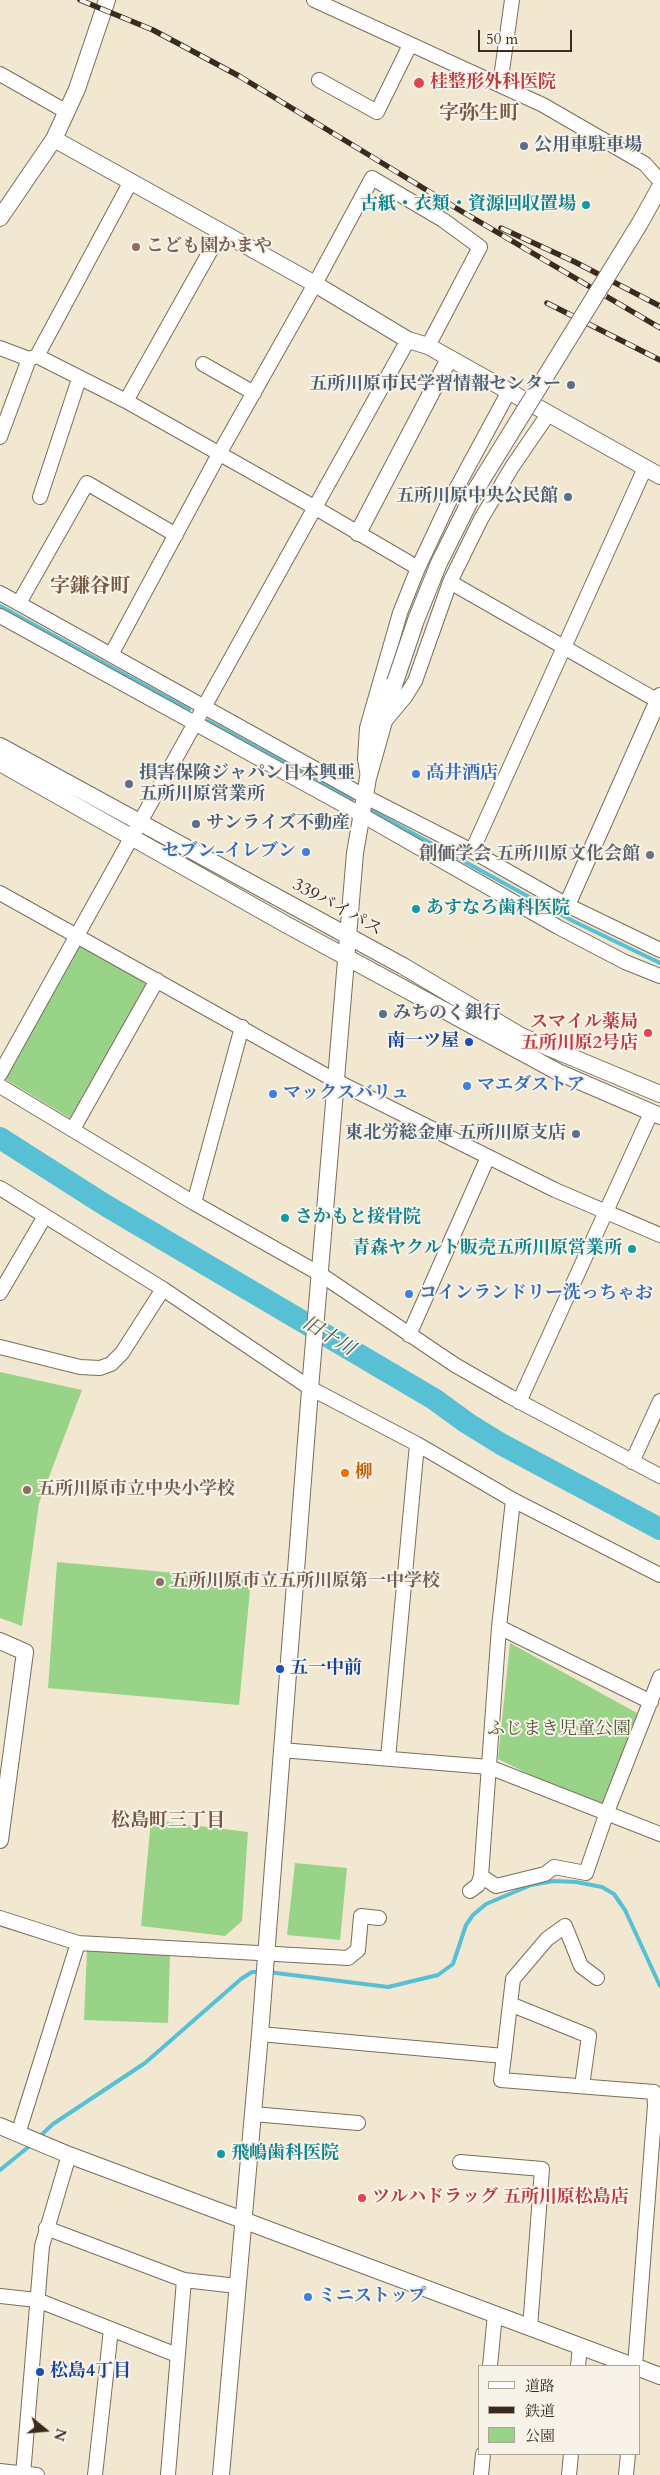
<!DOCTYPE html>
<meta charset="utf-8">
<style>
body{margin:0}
#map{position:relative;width:660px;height:2475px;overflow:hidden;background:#f2e8d2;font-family:Cardo,"Noto Serif JP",serif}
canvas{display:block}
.legend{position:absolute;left:478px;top:2365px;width:162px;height:90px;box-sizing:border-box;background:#f7f3e8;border:1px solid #aca397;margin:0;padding:6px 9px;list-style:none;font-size:15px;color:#3b2a1e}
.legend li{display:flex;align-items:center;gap:10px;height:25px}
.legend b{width:25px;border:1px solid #aca397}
.north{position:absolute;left:20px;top:2405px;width:50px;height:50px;-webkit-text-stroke:4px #f7f3e8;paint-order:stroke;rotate:107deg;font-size:14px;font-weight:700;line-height:20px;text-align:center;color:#3b2a1e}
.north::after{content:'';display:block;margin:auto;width:18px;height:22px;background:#3b2a1e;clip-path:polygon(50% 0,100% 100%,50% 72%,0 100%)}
.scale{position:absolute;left:478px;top:30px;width:94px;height:22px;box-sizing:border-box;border:2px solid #3b2a1e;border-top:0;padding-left:6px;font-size:15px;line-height:18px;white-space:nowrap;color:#3b2a1e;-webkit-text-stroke:4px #f7f3e8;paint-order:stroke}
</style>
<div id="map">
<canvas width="660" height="2475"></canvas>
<ul class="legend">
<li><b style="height:6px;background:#fff"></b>道路</li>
<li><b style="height:6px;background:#3b2a1e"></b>鉄道</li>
<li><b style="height:14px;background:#98d387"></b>公園</li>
</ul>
<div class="north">N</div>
<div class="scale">50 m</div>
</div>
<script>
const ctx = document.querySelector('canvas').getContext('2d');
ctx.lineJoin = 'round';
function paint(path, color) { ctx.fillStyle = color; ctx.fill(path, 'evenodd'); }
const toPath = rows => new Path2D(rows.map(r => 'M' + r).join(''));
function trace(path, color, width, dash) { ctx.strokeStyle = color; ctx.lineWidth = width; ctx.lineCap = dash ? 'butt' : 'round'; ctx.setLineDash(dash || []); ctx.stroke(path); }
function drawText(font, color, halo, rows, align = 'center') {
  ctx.font = font + ' Cardo,"Noto Serif JP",serif'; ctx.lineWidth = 4; ctx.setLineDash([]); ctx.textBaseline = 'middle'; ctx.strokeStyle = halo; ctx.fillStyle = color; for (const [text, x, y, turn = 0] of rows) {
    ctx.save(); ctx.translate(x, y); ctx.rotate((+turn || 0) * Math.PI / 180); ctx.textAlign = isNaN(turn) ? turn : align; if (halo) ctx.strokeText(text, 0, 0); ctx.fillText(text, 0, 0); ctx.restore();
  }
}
paint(toPath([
 [80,945,149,982,73,1120,5,1079],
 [0,1372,82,1390,39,1503,22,1626,0,1618],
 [57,1562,251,1580,239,1705,48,1688],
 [510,1643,637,1713,607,1812,498,1759],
 [151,1820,248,1832,242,1921,225,1936,141,1926],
 [295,1863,347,1868,340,1940,287,1935],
 [87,1951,170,1954,168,2023,84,2020]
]), '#98d387');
trace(toPath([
 [0,606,189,710],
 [208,721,352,800],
 [372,811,573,921,660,963],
 [268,1972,388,1987,438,1975,453,1964,466,1925,473,1915,486,1904,531,1885,554,1881,576,1882,602,1887,614,1894,625,1910,660,1986],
 [38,2138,53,2124,145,2063,241,1979,252,1972,261,1972],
 [0,2170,31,2145]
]), '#57c0d4', 4);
trace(toPath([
 [0,1138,105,1205,434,1399,467,1423,501,1444,660,1529]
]), '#57c0d4', 22);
const minor = toPath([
 [314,0,543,105,645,164,660,181],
 [0,74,67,112],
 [319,80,377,112,410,45],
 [500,85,512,0],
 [0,348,29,359,37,356,130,183],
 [37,356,126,401,314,507,418,568],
 [203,364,254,393],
 [126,401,221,232],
 [0,437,29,359],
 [40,497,79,379],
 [450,582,658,701],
 [0,593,364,796,472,851,567,905,660,950],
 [19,603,87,483,176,535],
 [0,616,360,814,558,927,625,962,660,976],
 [112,653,219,454,315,284,372,178,443,220,480,247,428,346],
 [385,721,405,697,415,681,450,582,481,519,512,467,549,413],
 [368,777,365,759,367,728,400,613,418,568,448,504,508,393],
 [472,851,645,468],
 [0,893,336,1081,555,1190,660,1235],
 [0,1074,408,340],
 [0,1086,194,1203,320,1274,455,1365,509,1396,660,1476],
 [73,1129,157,980],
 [0,1188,163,1289,310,1388,417,1444,513,1500,660,1575],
 [194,1203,242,1027],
 [0,1293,45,1216],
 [409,1335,488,1157],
 [0,1347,80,1367,100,1368,111,1364,122,1353,163,1289],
 [519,1402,651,1113],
 [632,1462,660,1401],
 [499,1627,651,1702],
 [281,1750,489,1767,660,1834],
 [388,1758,417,1444],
 [481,1876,499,1627,513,1500],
 [470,1891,478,1885,481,1876,496,1886,545,1874,554,1867,586,1873,607,1812,660,1677],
 [0,1918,78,1943,348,1958,358,1950,361,1916,379,1918],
 [260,2034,504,2056,501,2080,654,2092,655,2105,635,2366],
 [504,2056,510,2004],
 [582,2086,589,2036,510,2004,513,1979,547,1939,565,1926,581,1966,597,1978],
 [253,2114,358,2123],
 [18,2134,78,1943],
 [460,2162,542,2169,530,2328],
 [46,2228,184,2280,237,2286],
 [0,2296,37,2300,177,2355],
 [490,2366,495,2314],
 [578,2366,580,2346],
 [0,2471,37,2475],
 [23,2475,42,2246,69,2155],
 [95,2475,111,2329],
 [168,2475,184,2280],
 [481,2475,483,2454],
 [569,2475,571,2454],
 [626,2475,628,2454]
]);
const tertiary = toPath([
 [54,139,315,284,408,340,428,346,660,476],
 [0,218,54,139,77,89,107,0],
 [358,533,449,359],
 [0,746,403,966,521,1036,660,1094],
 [0,763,287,925,558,1072,660,1116],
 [567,905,660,696],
 [0,1641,25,1652,0,1840],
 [0,2126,69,2155,633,2366],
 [639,2368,660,2376],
 [221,2475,260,2034,311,1377,355,853,368,778,395,682]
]);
trace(minor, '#7b6c5d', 16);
trace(tertiary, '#7b6c5d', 18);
trace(minor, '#fff', 14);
trace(tertiary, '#fff', 16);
const rail = toPath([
 [80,0,153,30,239,76,461,211,660,328],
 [501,228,575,262,660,306],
 [547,303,660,360]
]);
trace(rail, '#3b2a1e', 5.5);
trace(rail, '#f7f3e8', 4, [11]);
const tertiaryBridge = toPath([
 [395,682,416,620,439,563,475,491,640,223,660,187]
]);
trace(tertiaryBridge, '#7b6c5d', 18, []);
trace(tertiaryBridge, '#fff', 16);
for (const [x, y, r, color] of [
 [419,83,6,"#e0444e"],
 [524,146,5,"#5c6f8a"],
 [586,205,5,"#0f9aa8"],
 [136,247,5,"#8d6e63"],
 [571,385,5,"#5c6f8a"],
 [568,497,5,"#5c6f8a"],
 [416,774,5,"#3f7fe0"],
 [129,784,5,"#5c6f8a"],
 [196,824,5,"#5c6f8a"],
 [306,852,5,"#3f7fe0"],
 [650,855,5,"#6b7280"],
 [416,909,5,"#0f9aa8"],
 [383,1014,5,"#5c6f8a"],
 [648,1033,5,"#e0444e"],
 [469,1042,5,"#1a4fb4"],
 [467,1086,5,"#3f7fe0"],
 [273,1094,5,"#3f7fe0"],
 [576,1134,5,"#5c6f8a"],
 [285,1218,5,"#0f9aa8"],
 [632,1249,5,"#0f9aa8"],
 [409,1294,5,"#3f7fe0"],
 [345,1473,5,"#e8710a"],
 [27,1490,5,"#8d6e63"],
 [160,1582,5,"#8d6e63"],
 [280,1669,5,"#1a4fb4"],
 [221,2154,5,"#0f9aa8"],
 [362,2198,5,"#e0444e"],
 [308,2297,5,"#3f7fe0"],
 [40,2372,5,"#1a4fb4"]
]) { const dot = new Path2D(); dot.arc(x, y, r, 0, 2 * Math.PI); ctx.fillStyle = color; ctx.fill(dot); trace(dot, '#f7f3e8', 2); }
drawText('bold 18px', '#be3a42', '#f7f3e8', [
 ["桂整形外科医院",430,83],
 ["スマイル薬局",638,1023,"right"],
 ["五所川原2号店",638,1044,"right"],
 ["ツルハドラッグ 五所川原松島店",372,2198]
], 'left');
drawText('bold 18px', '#4e5e75', '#f7f3e8', [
 ["公用車駐車場",534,146],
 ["五所川原市民学習情報センター",561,385,"right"],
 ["五所川原中央公民館",558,497,"right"],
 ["損害保険ジャパン日本興亜",139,774],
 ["五所川原営業所",139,795],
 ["サンライズ不動産",206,824],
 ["みちのく銀行",393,1014],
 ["東北労総金庫 五所川原支店",566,1134,"right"]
], 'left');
drawText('bold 18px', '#0d838f', '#f7f3e8', [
 ["古紙・衣類・資源回収置場",576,205,"right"],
 ["あすなろ歯科医院",426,909],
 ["さかもと接骨院",295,1218],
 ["青森ヤクルト販売五所川原営業所",622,1249,"right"],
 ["飛嶋歯科医院",231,2154]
], 'left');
drawText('bold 18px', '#785e54', '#f7f3e8', [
 ["こども園かまや",146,247],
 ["五所川原市立中央小学校",37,1490],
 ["五所川原市立五所川原第一中学校",170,1582]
], 'left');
drawText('bold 18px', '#366cbe', '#f7f3e8', [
 ["高井酒店",426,774],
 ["セブン-イレブン",296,852,"right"],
 ["マエダストア",477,1086],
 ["マックスバリュ",283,1094],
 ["コインランドリー洗っちゃお",419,1294],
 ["ミニストップ",318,2297]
], 'left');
drawText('bold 18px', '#5b616d', '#f7f3e8', [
 ["創価学会 五所川原文化会館",640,855]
], 'right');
drawText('18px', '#3b2a1e', '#f7f3e8', [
 ["339バイパス",337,908,29]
]);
drawText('bold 18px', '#164399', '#f7f3e8', [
 ["南一ツ屋",459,1042,"right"],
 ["五一中前",290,1669],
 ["松島4丁目",50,2372]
], 'left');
drawText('bold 18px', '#c56008', '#f7f3e8', [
 ["柳",355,1473]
], 'left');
drawText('18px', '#525438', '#f7f3e8', [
 ["ふじまき児童公園",559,1730]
]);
drawText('italic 19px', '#435755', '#f7f3e8', [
 ["旧十川",328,1337,31]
]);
drawText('bold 19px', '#795841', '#f7f3e8', [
 ["松島町三丁目",168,1822]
]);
drawText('bold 20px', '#795841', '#f7f3e8', [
 ["字弥生町",479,114],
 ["字鎌谷町",90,587]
]);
</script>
